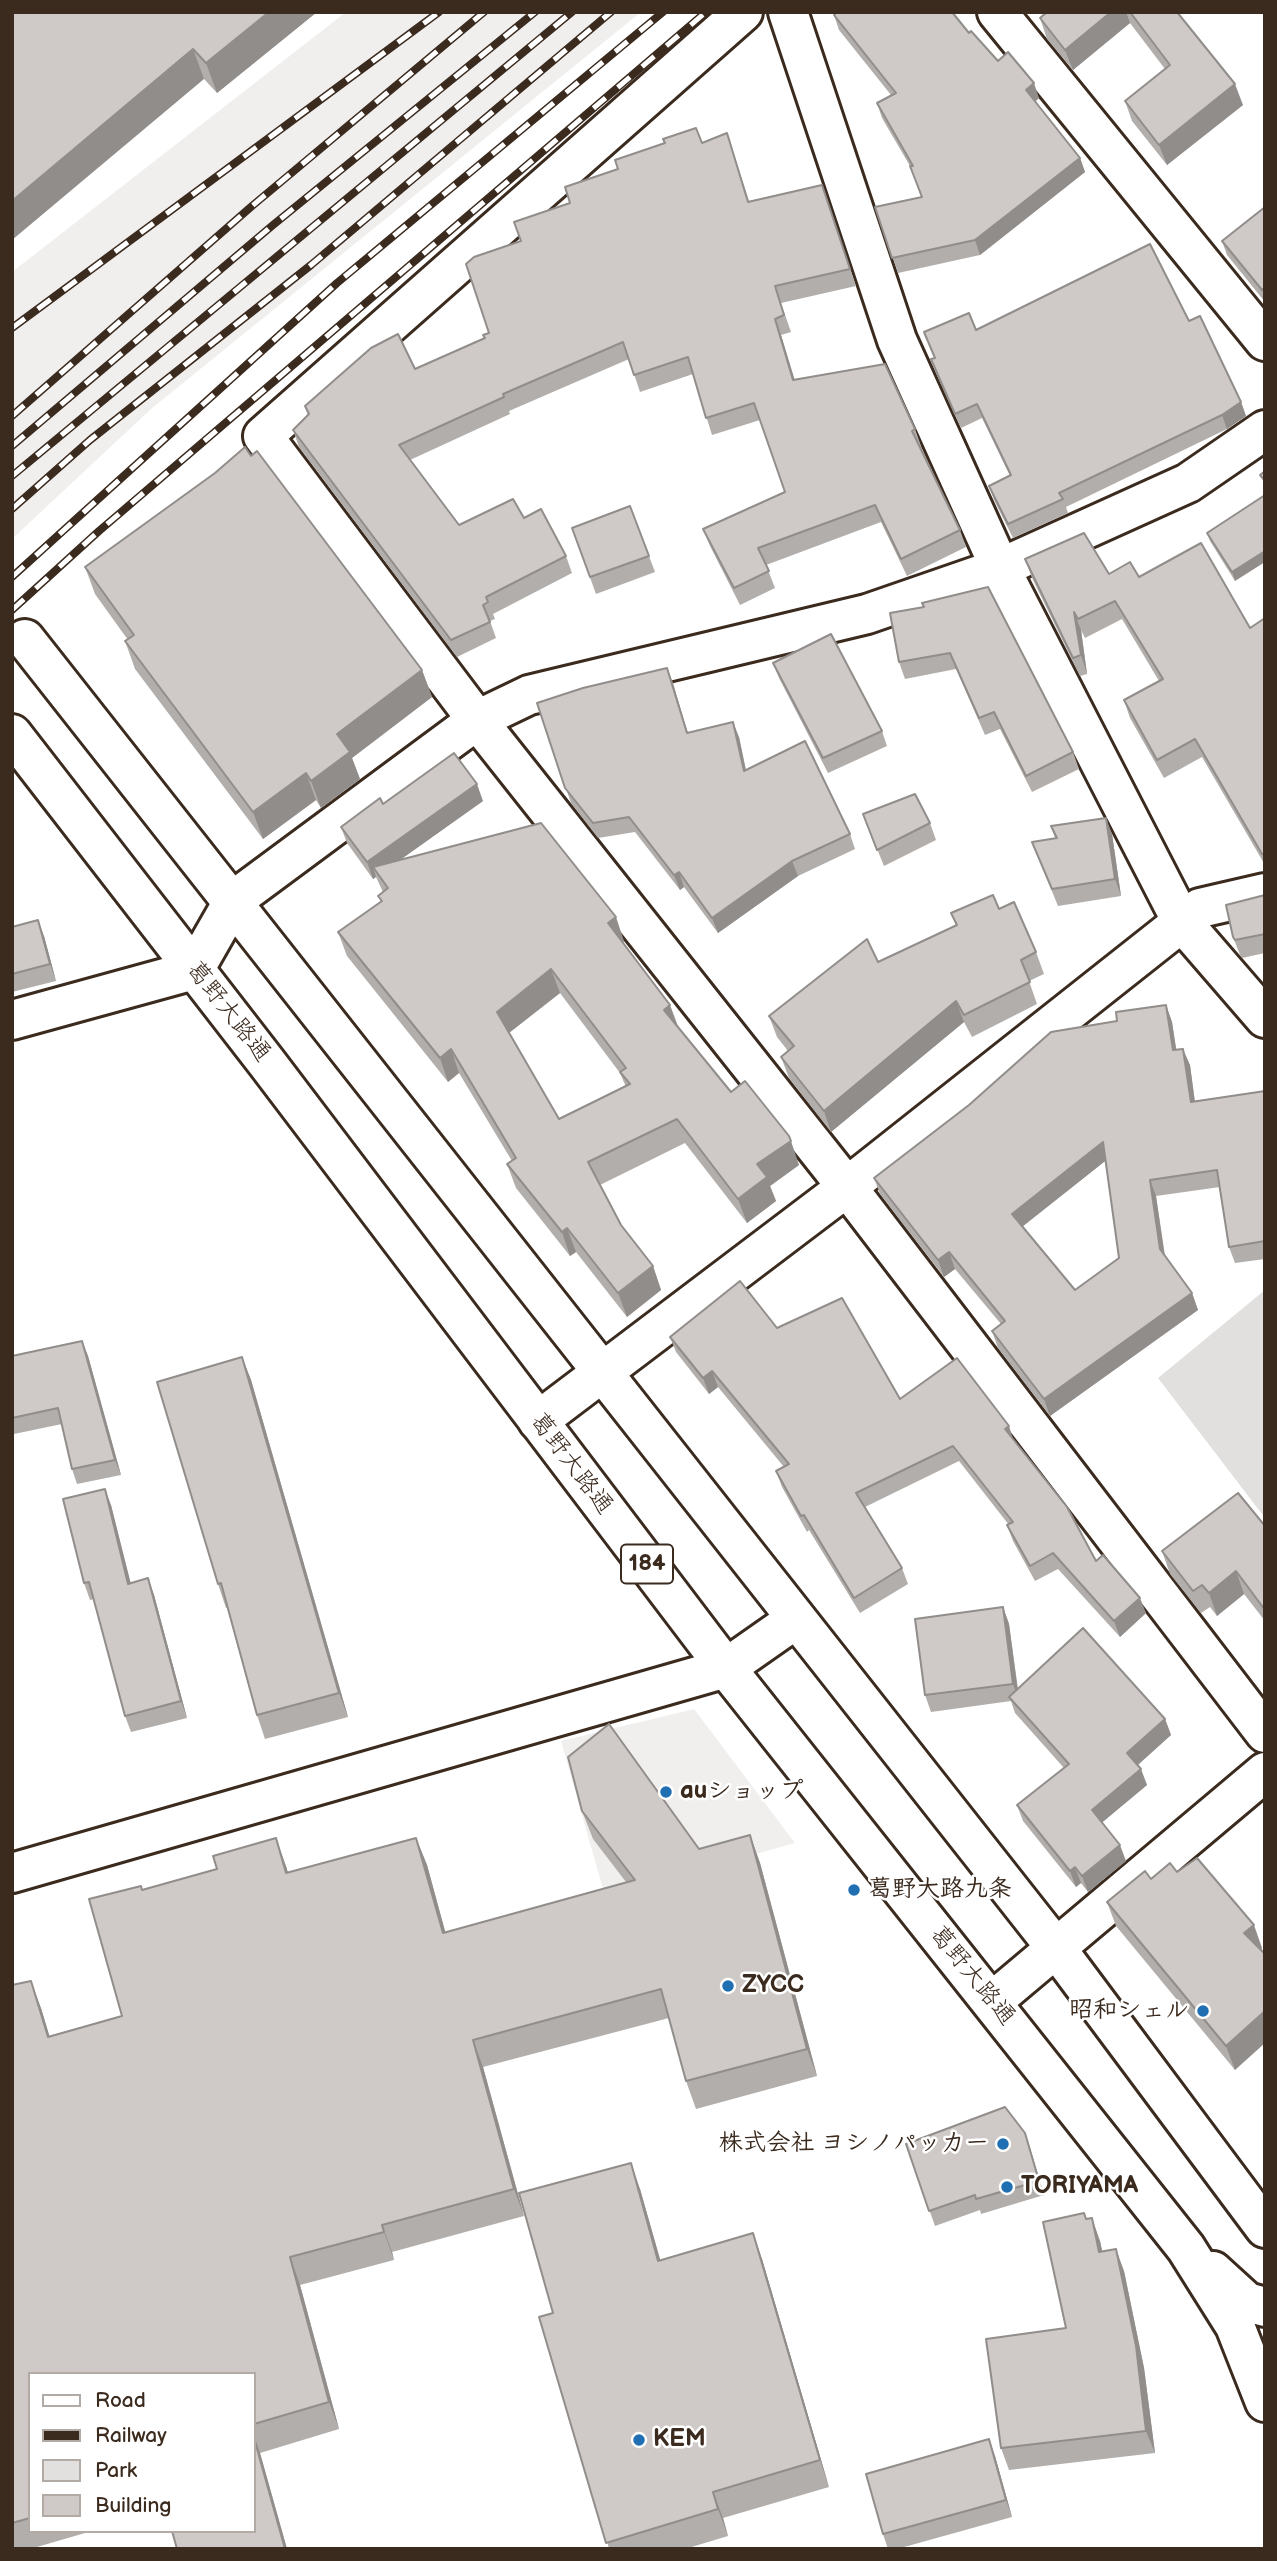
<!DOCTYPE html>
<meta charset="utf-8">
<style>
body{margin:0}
#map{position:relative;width:1277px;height:2561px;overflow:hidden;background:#fff;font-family:"Balsamiq Sans",sans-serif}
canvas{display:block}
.frame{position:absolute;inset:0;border:14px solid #3b2a1e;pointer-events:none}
.legend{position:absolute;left:28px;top:2372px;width:228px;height:161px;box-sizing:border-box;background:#fff;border:2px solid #b1aaa5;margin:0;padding:9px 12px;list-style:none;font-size:21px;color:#3b2a1e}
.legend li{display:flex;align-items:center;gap:14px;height:35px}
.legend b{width:35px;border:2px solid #b1aaa5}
</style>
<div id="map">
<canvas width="1277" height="2561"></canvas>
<div class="frame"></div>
<ul class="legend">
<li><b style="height:9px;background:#fff"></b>Road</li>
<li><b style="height:9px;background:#3b2a1e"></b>Railway</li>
<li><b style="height:19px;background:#e2e0de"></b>Park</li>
<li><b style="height:19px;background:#cfcac7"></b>Building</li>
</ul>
</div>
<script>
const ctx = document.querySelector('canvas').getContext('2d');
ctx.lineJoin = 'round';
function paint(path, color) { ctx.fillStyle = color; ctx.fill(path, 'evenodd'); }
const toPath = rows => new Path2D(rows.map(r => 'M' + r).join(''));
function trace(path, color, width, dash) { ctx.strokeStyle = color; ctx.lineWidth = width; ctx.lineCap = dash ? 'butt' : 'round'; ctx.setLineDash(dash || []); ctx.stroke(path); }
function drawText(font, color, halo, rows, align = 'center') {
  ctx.font = font + ' "Balsamiq Sans","Klee One",sans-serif'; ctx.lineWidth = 5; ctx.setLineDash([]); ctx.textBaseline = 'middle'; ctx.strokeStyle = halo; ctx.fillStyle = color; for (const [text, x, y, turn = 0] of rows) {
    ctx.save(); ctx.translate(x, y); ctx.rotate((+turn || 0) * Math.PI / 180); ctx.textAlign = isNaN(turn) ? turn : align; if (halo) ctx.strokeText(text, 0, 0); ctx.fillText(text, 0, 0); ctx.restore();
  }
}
paint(toPath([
 [346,12,641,12,151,409,12,539,12,272],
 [694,1709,795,1843,605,1896,561,1741]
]), '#f1efee');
paint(toPath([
 [1265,1290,1265,1518,1158,1378]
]), '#e2e0de');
const minor = toPath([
 [743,12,263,436,477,720,847,1187,1265,1733],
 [788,12,897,340,1000,568,1182,922,1265,1018],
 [997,12,1265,341],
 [12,1020,194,970,234,900,477,720,529,695,867,614,1000,568,1188,483,1265,430],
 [538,1421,847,1187,1182,922,1200,908,1265,893],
 [12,1873,726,1668,796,1619],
 [993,2001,1265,1772]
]);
const primary = toPath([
 [25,639,1056,1948,1265,2228],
 [12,734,267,1063,726,1668,1186,2248,1235,2326,1265,2402],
 [1213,2271,1247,2302,1265,2307]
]);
trace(minor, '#3b2a1e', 44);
trace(primary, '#3b2a1e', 44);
trace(minor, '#fff', 38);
trace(primary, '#fff', 38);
const rail = toPath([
 [12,328,439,12],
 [12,416,252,206,484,12],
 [12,446,273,225,535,12],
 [12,476,572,12],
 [12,509,90,440,311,265,611,12],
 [12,577,337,283,663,12],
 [12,610,99,531,706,12]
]);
trace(rail, '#3b2a1e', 8);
trace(rail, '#fff', 5, [16]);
paint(toPath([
 [12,12,317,12,217,93,204,79],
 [1047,12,1177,12,1243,105,1167,165,1132,121,1125,101,1165,69,1130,23,1073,70,1047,39,1040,18],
 [834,15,969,33,1039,98,1035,102,1080,158,1085,172,980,255,898,273,875,207,921,197,910,166,882,118,877,103,891,95,839,30],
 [727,133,749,201,822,185,856,286,781,303,791,332,781,335,794,380,915,429,921,446,920,447,960,530,966,547,907,576,881,522,766,565,775,588,740,605,710,546,703,529,785,492,760,420,712,435,693,374,640,392,629,359,509,411,510,414,410,460,459,525,524,518,566,556,572,573,493,614,495,619,490,621,496,638,457,657,299,447,293,430,308,415,305,406,415,369,485,338,489,333,521,241,570,203,702,143],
 [1265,207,1265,302,1227,255,1222,241],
 [1189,321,1241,402,1246,416,1227,429,1066,507,1068,513,1013,538,994,500,989,486,1010,476,982,418,961,428,936,373,931,359,934,358,976,330],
 [1265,495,1235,581,1210,541,1207,533],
 [630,506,655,572,596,594,572,528],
 [1025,559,1109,574,1139,577,1250,628,1265,618,1265,865,1202,757,1164,778,1130,718,1124,700,1159,681,1122,619,1085,638,1081,630,1087,674,1080,676,1032,578],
 [85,567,422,670,432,697,352,758,360,779,321,808,316,800,263,839,135,669,125,641,128,640,95,594],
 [923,607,1073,752,1079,769,1032,792,1000,729,985,735,956,669,905,679,899,662],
 [773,663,882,731,887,746,828,773,779,678],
 [667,668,688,733,739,737,746,770,850,834,855,849,798,876,718,933,684,887,680,890,635,832,598,838,571,803,537,703],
 [483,801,401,859,624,941,623,943,678,1027,731,1092,799,1165,770,1186,776,1201,747,1223,685,1143,600,1185,621,1225,653,1266,661,1290,627,1317,576,1252,570,1256,516,1188,507,1164,512,1161,459,1073,448,1082,347,956,338,932,381,902,378,896,383,892,376,877,373,879,347,843,341,827,383,804],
 [560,993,620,1073,626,1087,559,1119,509,1033],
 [863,814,930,823,936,840,884,866],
 [1051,826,1112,834,1121,896,1058,906,1032,842,1055,838],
 [1265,895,1265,953,1242,958,1240,955,1233,937],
 [999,909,1036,952,1044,974,1029,981,1037,1004,972,1037,964,1022,831,1132,789,1078,781,1057,788,1051,777,1037,769,1016,878,962,956,925,951,913],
 [12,927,44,936,56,981,12,992],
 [1166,1005,1172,1022,1176,1050,1190,1065,1195,1102,1265,1091,1265,1259,1235,1263,1229,1247,1220,1187,1156,1196,1165,1255,1192,1293,1198,1310,1050,1416,998,1348,992,1331,1001,1324,955,1269,944,1277,880,1194,874,1178,1117,1021],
 [1105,1161,1119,1258,1075,1290,1022,1227],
 [777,1328,900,1399,1013,1439,1096,1561,1146,1613,1120,1637,1058,1569,1035,1581,1013,1541,1007,1525,1009,1525,959,1461,865,1507,902,1568,908,1584,860,1613,809,1530,807,1532,782,1487,776,1471,784,1467,718,1387,709,1394,676,1352,670,1337],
 [82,1341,88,1356,121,1475,77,1484,72,1469,62,1424,14,1434,12,1429,12,1356],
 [242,1357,251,1380,348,1717,265,1739,257,1715,227,1608,226,1608,218,1584],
 [111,1505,130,1583,148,1578,154,1595,187,1718,131,1732,125,1716,94,1599,90,1600,84,1583],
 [1265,1526,1265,1621,1244,1594,1217,1616,1210,1607,1201,1613,1170,1574,1162,1551],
 [1003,1607,1009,1624,1018,1689,1165,1719,1171,1735,1138,1765,1147,1785,1102,1822,1126,1861,1088,1892,1081,1883,1076,1887,1023,1821,1017,1805,1064,1768,1015,1713,1011,1701,931,1712,925,1695],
 [582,1811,699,1849,750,1835,760,1863,817,2076,696,2109,686,2081,669,2018,483,2067,524,2216,392,2252,394,2260,300,2285,339,2429,260,2453,287,2549,177,2549,254,2531,254,2374,30,2374,30,2531,92,2531,30,2549,12,2549,12,1985,41,2008,49,2036,122,2016,143,1890,286,1866,288,1873,416,1838,427,1865,445,1932,626,1882,593,1839],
 [1177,1872,1262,1948,1261,1950,1235,2070,1116,1926,1107,1902,1151,1879],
 [1025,2133,1044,2195,981,2214,980,2210,935,2226,906,2144],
 [640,2189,660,2260,762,2259,829,2487,723,2518,728,2536,685,2549,609,2549,553,2313],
 [1087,2219,1100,2241,1102,2251,1124,2271,1144,2368,1155,2453,1009,2470,1001,2448,1066,2328],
 [995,2456,1012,2517,897,2549,888,2549,883,2534]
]), '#b2aeab');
paint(toPath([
 [269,12,317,12,217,93,206,63],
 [1111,12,1126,12,1130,23,1073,70,1065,50],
 [193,49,204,79,12,240,12,201],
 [1034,83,1039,98,1031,105,1026,90],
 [1235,84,1243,105,1167,165,1159,145],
 [1080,158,1085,172,980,255,975,240],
 [775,319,781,335,800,397,793,380],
 [1241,402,1246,416,1227,429,1222,415],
 [1265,551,1265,562,1235,581,1232,572],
 [1074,612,1081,630,1087,674,1081,655],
 [667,668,673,683,692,748,687,733],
 [422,670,432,697,352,758,360,779,321,808,311,781,337,734],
 [733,722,739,737,749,786,744,771],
 [306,773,316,800,263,839,253,812],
 [477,784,483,801,379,875,373,867,376,877,373,879,367,862],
 [1106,818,1112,834,1121,896,1115,879],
 [792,861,798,876,718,933,712,918],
 [679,872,684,887,680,890,674,875],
 [616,917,624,941,617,947,608,923],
 [38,920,44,936,56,981,50,964],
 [551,969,560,993,505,1036,497,1012],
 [956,1001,964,1022,831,1132,824,1111],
 [670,1005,679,1029,664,1010],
 [1166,1005,1172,1022,1179,1067,1173,1050],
 [451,1049,459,1073,448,1082,440,1058],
 [1183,1049,1190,1065,1197,1119,1191,1102],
 [791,1141,799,1165,770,1186,776,1201,747,1223,738,1199,757,1164],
 [1103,1142,1109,1158,1018,1230,1012,1214],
 [1150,1180,1156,1196,1166,1266,1160,1249],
 [567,1228,576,1252,570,1256,562,1232],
 [949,1252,955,1269,944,1277,938,1260],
 [653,1266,661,1290,627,1317,618,1293],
 [1192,1293,1198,1310,1050,1416,1044,1399],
 [82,1341,88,1356,121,1475,115,1460],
 [242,1357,251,1380,348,1717,339,1693],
 [712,1371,718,1387,709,1394,703,1378],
 [1009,1426,1014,1442,1005,1429],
 [105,1489,111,1505,135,1600,128,1584],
 [1236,1571,1244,1594,1217,1616,1209,1593],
 [148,1578,154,1595,187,1718,181,1701],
 [1140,1598,1146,1613,1120,1637,1114,1621],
 [1003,1607,1009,1624,1019,1700,1013,1684],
 [1165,1719,1171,1735,1133,1769,1127,1753],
 [1141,1769,1147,1785,1098,1826,1092,1810],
 [750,1835,760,1863,817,2076,807,2049],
 [276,1838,286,1866,296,1901,286,1873],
 [416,1838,427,1865,453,1960,443,1933],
 [1120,1845,1126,1861,1088,1892,1082,1876],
 [1075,1867,1081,1883,1076,1887,1070,1871],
 [1254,1925,1262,1948,1253,1957,1244,1933],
 [31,1981,41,2008,58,2064,48,2037],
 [1265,2011,1265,2043,1235,2070,1226,2046],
 [473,2040,483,2067,524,2216,514,2189],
 [1025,2133,1030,2148,1044,2195,1039,2181],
 [631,2163,640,2189,668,2287,658,2261],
 [1092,2218,1100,2241,1107,2274,1099,2252],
 [382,2225,392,2252,394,2260,384,2232],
 [753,2233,762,2259,829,2487,820,2460],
 [1116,2249,1124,2271,1144,2368,1155,2453,1146,2431],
 [290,2257,300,2285,339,2429,329,2402],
 [254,2435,260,2453,287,2549,285,2549],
 [989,2439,995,2456,1012,2517,1006,2500],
 [713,2492,723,2518,728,2536,718,2509]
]), '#918d8b');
const building = toPath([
 [12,12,269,12,206,63,193,49,12,201,12,12],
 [837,12,952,12,969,33,971,31,998,61,1008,52,1034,83,1026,90,1080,158,975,240,892,258,875,207,922,197,910,166,913,166,877,103,896,93,834,15,837,12],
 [1047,12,1111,12,1065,50,1040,18,1047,12],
 [1130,12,1177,12,1235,84,1159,145,1125,101,1170,65,1130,12],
 [696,128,702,143,727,133,748,202,822,185,850,269,775,286,784,315,775,319,793,380,885,364,915,429,912,431,960,530,901,559,875,505,758,548,769,571,734,588,703,529,785,492,754,403,706,418,688,357,634,375,623,342,503,394,504,397,399,445,459,525,513,499,524,518,541,509,566,556,486,597,488,602,483,605,490,622,451,640,293,430,309,414,305,406,371,348,398,334,415,369,485,338,483,335,489,333,466,264,474,257,521,241,514,222,570,203,565,187,618,169,615,160,665,143,663,139,696,128],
 [1265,207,1265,287,1262,290,1222,241,1265,207],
 [1150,244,1189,321,1200,316,1241,402,1222,415,1059,493,1063,499,1008,524,989,486,1011,475,977,404,955,414,931,359,935,358,924,332,969,313,976,330,1150,244],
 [245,447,251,456,257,451,422,670,337,734,350,752,311,781,306,773,253,812,125,641,134,635,85,567,215,473,245,447],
 [1265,471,1265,481,1260,475,1265,471],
 [1265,495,1265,551,1232,572,1207,533,1265,495],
 [630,506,649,556,590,577,572,528,630,506],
 [1084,533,1109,574,1130,562,1139,577,1201,543,1250,628,1265,618,1265,855,1262,854,1195,739,1157,760,1124,700,1163,679,1115,601,1078,619,1074,612,1081,655,1073,658,1025,559,1084,533],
 [988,587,1073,752,1026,776,994,712,979,718,950,653,899,662,890,613,924,607,922,603,988,587],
 [831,634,882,731,823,758,773,663,831,634],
 [667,668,687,733,733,722,744,771,805,741,850,834,792,861,712,918,679,872,674,875,629,817,593,823,565,788,537,703,583,688,667,668],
 [454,753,477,784,367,862,341,827,380,798,383,804,454,753],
 [915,794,930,823,877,850,863,814,915,794],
 [1106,818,1115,879,1052,889,1032,842,1057,838,1051,826,1106,818],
 [541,823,616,917,608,923,670,1005,664,1010,731,1092,745,1081,789,1136,791,1141,757,1164,767,1177,738,1199,677,1119,588,1162,621,1225,653,1266,618,1293,567,1228,562,1232,507,1164,516,1158,451,1049,440,1058,338,932,382,901,378,896,388,888,373,867,541,823],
 [551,969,626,1068,620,1072,630,1084,559,1119,497,1012,551,969],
 [993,895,999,909,1014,902,1036,952,1021,960,1030,982,964,1015,956,1001,824,1111,781,1057,794,1046,769,1016,867,939,878,962,957,925,951,913,993,895],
 [1265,895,1265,934,1235,940,1233,937,1226,905,1265,895],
 [38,920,50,964,12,974,12,927,38,920],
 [1166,1005,1173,1050,1183,1049,1191,1102,1265,1091,1265,1241,1229,1247,1217,1170,1150,1180,1160,1249,1192,1293,1044,1399,992,1331,1005,1321,949,1252,938,1260,874,1178,969,1105,1051,1032,1117,1021,1116,1012,1166,1005],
 [1103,1142,1119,1258,1075,1290,1012,1214,1103,1142],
 [740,1281,777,1328,842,1298,900,1399,957,1358,1009,1426,1005,1429,1067,1507,1096,1561,1103,1555,1140,1598,1114,1621,1053,1553,1030,1566,1007,1525,1013,1522,953,1446,856,1493,902,1568,854,1598,804,1515,801,1516,776,1471,789,1464,712,1371,703,1378,670,1337,740,1281],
 [82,1341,115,1460,72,1469,58,1408,12,1418,12,1356,82,1341],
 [242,1357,339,1693,257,1715,221,1583,218,1584,157,1382,242,1357],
 [105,1489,128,1584,148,1578,181,1701,125,1716,89,1582,84,1583,63,1499,105,1489],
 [1238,1493,1265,1526,1265,1610,1236,1571,1209,1593,1202,1585,1193,1591,1162,1551,1238,1493],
 [1003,1607,1013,1684,925,1695,915,1619,1003,1607],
 [1083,1628,1165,1719,1127,1753,1141,1769,1092,1810,1120,1845,1082,1876,1075,1867,1070,1871,1017,1805,1069,1764,1009,1697,1083,1628],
 [609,1724,699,1849,750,1835,807,2049,686,2081,661,1989,473,2040,514,2189,382,2225,384,2232,290,2257,329,2402,254,2424,254,2374,30,2374,30,2518,12,2523,12,1985,31,1981,48,2037,122,2016,89,1899,141,1886,142,1890,217,1869,213,1856,276,1838,286,1873,416,1838,443,1933,635,1880,582,1811,568,1757,609,1724],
 [1197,1858,1254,1925,1244,1933,1265,1954,1265,2011,1226,2046,1107,1902,1145,1871,1151,1879,1170,1863,1177,1872,1197,1858],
 [1005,2107,1025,2133,1039,2181,976,2199,975,2195,929,2211,906,2144,1005,2107],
 [631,2163,658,2261,753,2233,820,2460,713,2492,718,2509,606,2543,539,2317,553,2313,519,2193,631,2163],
 [1084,2213,1086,2219,1092,2218,1099,2252,1116,2249,1136,2346,1146,2431,1001,2448,986,2339,1066,2328,1043,2222,1084,2213],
 [254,2438,285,2549,177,2549,172,2531,254,2531,254,2438],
 [989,2439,1006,2500,883,2534,866,2474,989,2439]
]);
paint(building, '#cfcac7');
trace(building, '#918d8b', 2);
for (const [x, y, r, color] of [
 [666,1792,7,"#1f6fb2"],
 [854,1890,7,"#1f6fb2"],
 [728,1986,7,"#1f6fb2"],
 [1203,2011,7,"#1f6fb2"],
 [1003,2144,7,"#1f6fb2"],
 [1007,2187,7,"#1f6fb2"],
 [639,2440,7,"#1f6fb2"]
]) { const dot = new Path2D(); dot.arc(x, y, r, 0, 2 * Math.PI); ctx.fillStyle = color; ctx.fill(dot); trace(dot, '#fff', 2.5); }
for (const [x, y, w] of [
 [647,1564,52]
]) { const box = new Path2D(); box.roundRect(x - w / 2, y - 19.5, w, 39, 5); ctx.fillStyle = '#fff'; ctx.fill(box); trace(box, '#3b2a1e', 2); }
drawText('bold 23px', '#3b2a1e', null, [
 ["184",647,1564]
]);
drawText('24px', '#3b2a1e', '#fff', [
 ["葛野大路通",228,1012,52],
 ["葛野大路通",571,1464,53],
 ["葛野大路通",972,1976,51]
]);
drawText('bold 24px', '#3b2a1e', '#fff', [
 ["auショップ",680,1792],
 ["葛野大路九条",868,1890],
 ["ZYCC",742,1986],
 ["昭和シェル",1189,2011,"right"],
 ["株式会社 ヨシノパッカー",989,2144,"right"],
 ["TORIYAMA",1021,2187],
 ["KEM",653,2440]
], 'left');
</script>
